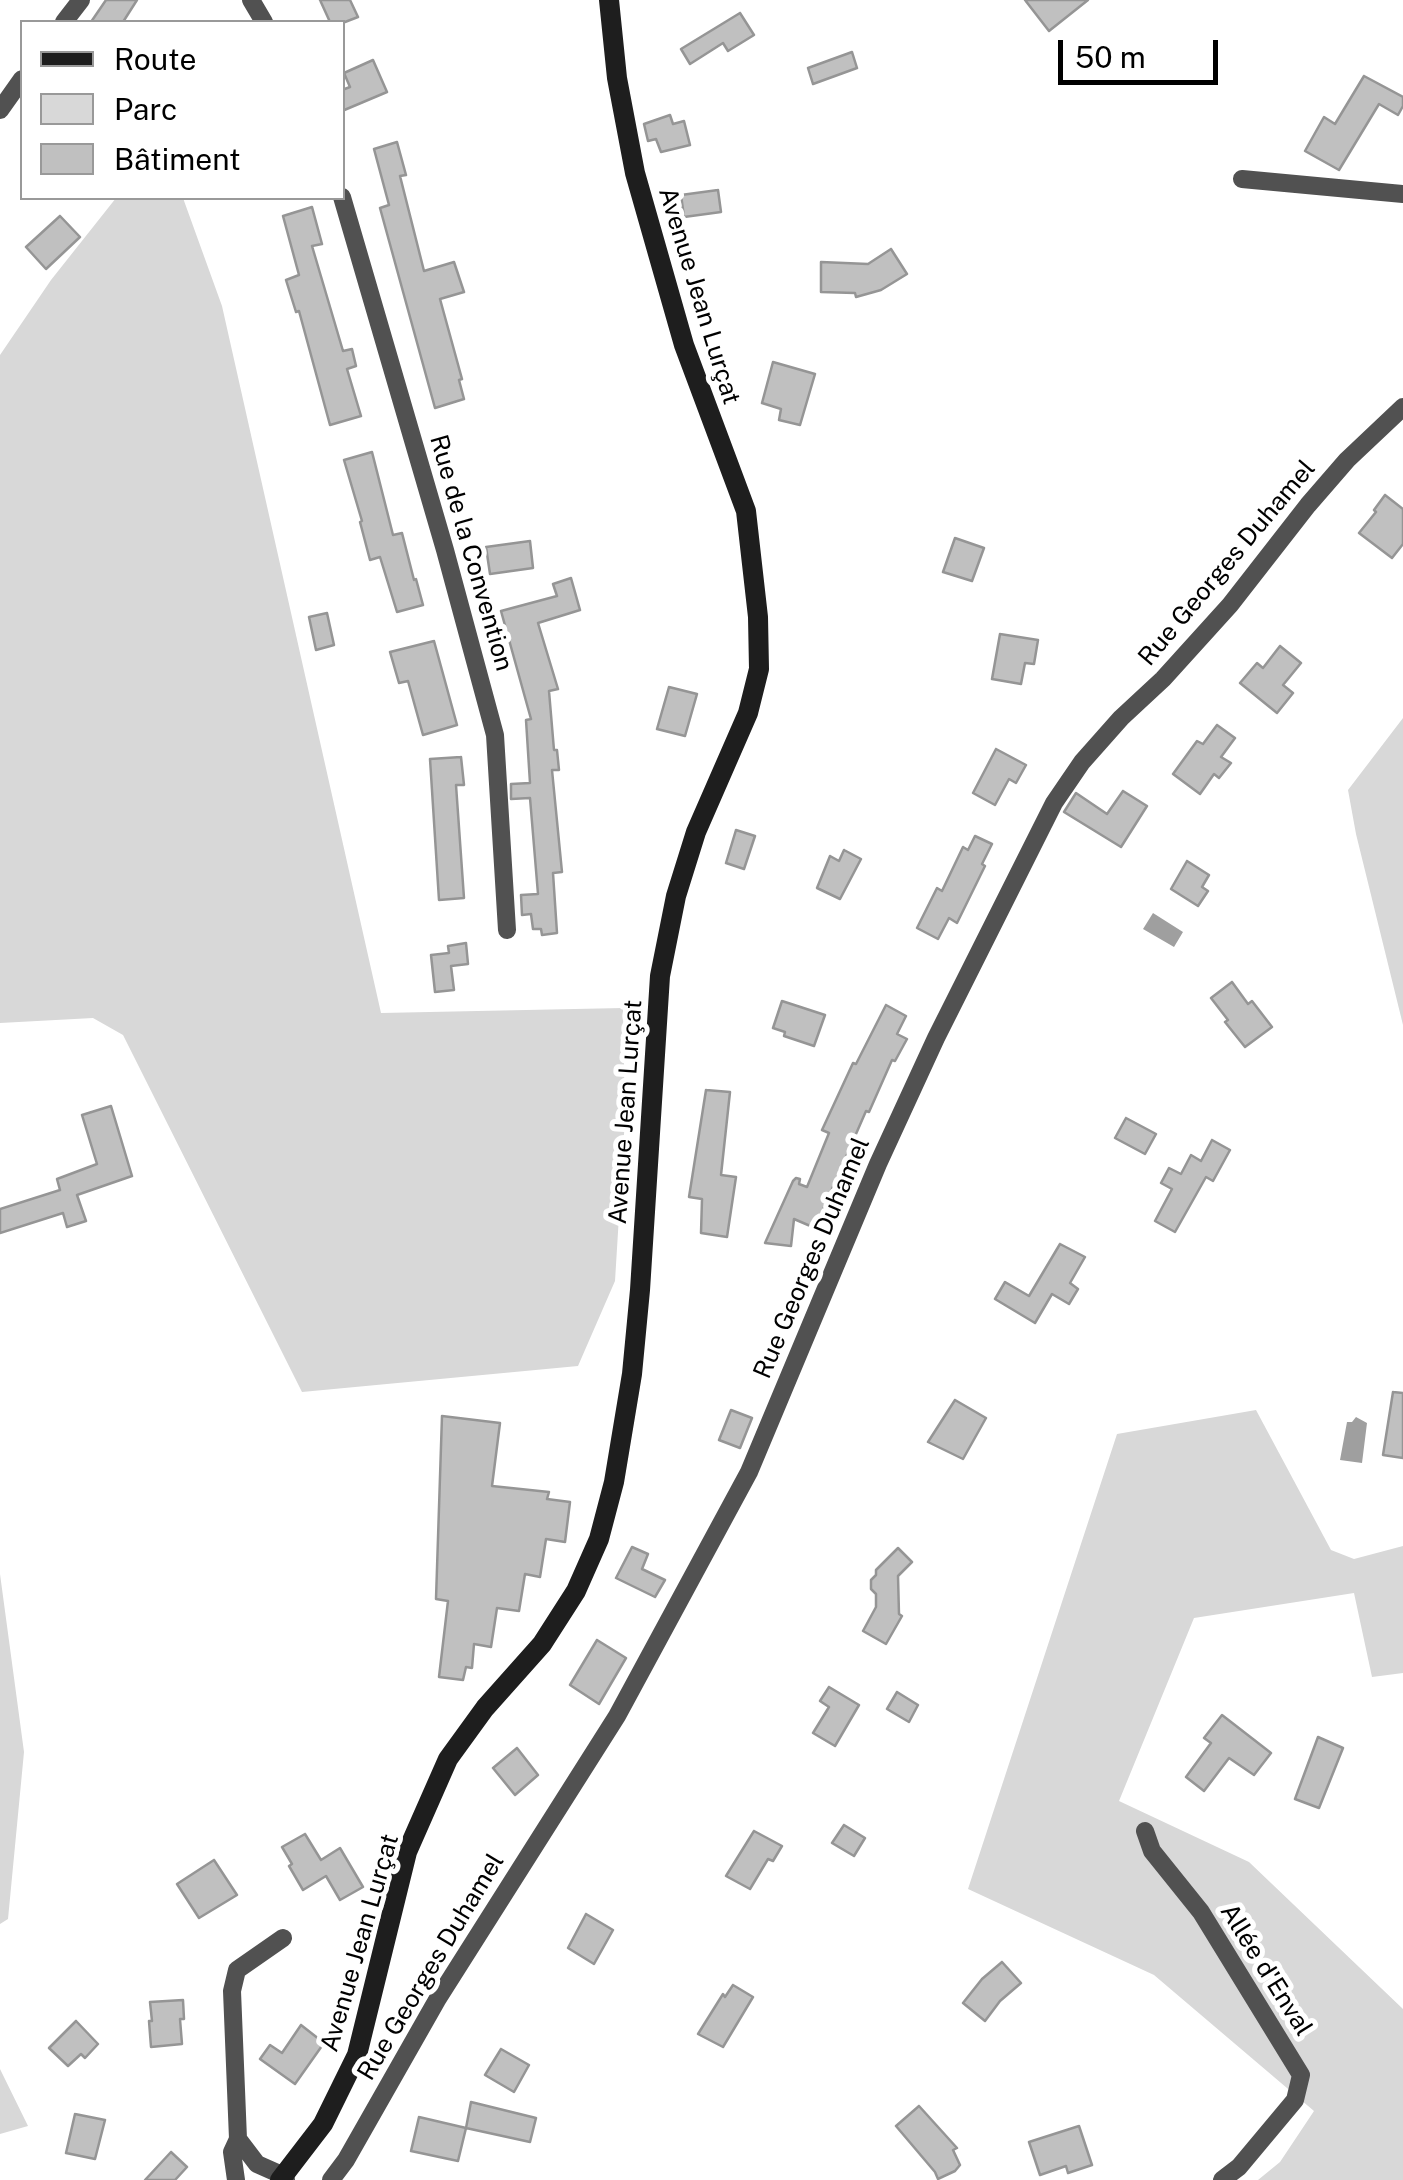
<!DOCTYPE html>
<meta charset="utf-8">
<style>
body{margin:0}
#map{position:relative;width:1403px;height:2180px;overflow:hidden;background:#fff;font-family:"Public Sans",sans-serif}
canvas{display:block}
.legend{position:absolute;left:20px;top:20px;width:325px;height:180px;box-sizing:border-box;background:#fff;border:2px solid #999;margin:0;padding:12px 18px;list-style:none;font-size:30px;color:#000}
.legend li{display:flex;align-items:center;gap:20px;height:50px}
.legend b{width:50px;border:2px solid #999}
.scale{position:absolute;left:1058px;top:40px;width:160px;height:45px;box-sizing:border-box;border:5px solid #000;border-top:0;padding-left:12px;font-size:30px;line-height:35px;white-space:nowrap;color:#000;-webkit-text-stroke:8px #fff;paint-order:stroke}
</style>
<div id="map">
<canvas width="1403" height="2180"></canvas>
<ul class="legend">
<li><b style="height:12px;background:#1e1e1e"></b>Route</li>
<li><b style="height:28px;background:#d8d8d8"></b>Parc</li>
<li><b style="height:28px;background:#c0c0c0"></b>Bâtiment</li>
</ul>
<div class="scale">50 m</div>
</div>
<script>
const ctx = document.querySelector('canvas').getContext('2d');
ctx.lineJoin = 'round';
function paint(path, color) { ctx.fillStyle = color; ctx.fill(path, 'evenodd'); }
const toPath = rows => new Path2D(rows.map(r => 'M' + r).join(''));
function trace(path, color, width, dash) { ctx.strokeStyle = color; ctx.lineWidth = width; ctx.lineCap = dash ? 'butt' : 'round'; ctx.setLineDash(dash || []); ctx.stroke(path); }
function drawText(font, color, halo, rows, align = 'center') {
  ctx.font = font + ' "Public Sans",sans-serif'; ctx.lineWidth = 10; ctx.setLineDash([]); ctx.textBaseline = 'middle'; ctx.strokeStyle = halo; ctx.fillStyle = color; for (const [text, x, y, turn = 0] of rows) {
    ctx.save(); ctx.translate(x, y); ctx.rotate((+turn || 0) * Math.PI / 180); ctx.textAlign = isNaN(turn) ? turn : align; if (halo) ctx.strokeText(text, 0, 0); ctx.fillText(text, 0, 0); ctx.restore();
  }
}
paint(toPath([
 [116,198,183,198,222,306,381,1013,623,1008,625,1118,615,1281,578,1366,302,1392,123,1035,93,1018,0,1023,0,355,51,280],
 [1403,718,1403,1025,1356,834,1348,790],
 [1256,1410,1331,1550,1354,1559,1403,1546,1403,1673,1372,1677,1354,1593,1194,1618,1119,1801,1249,1862,1403,2009,1403,2180,1258,2180,1280,2162,1314,2111,1154,1975,968,1889,1117,1434],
 [0,1574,24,1752,8,1919,0,1924],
 [0,2069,28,2126,0,2134]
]), '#d8d8d8');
paint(toPath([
 [1153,913,1183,932,1174,947,1143,929],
 [1356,1417,1367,1423,1362,1463,1340,1460,1347,1422,1352,1422]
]), '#9f9f9f');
const building = toPath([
 [106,0,137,0,123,22,91,22,106,0],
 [320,0,350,0,358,17,345,22,330,22,320,0],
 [1025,0,1088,0,1049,31,1025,0],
 [740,13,754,35,728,51,723,43,690,64,681,49,740,13],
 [852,52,857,68,813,84,808,68,852,52],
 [373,60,387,92,342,111,342,90,350,87,344,73,373,60],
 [1364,76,1403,97,1403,106,1398,115,1379,104,1339,170,1305,151,1324,117,1335,124,1364,76],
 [670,115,673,124,684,121,690,145,661,152,656,139,648,141,644,124,670,115],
 [397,142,406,175,400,176,424,271,454,262,464,292,440,299,462,379,459,380,464,399,435,408,380,208,389,205,374,149,397,142],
 [718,190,721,212,684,217,681,195,718,190],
 [312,207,322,244,312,246,343,351,352,349,356,366,347,369,361,416,330,425,299,311,296,312,286,280,299,275,283,216,312,207],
 [60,216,80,237,46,269,26,247,60,216],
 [891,249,907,274,881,290,856,297,855,293,821,292,821,262,868,264,891,249],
 [773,362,815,374,800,425,779,420,781,409,762,403,773,362],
 [372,452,393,535,402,533,414,580,416,579,423,605,397,612,380,557,370,560,360,522,362,521,344,460,372,452],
 [1385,495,1403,509,1403,544,1392,558,1359,533,1376,512,1374,510,1385,495],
 [955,538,984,548,972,581,943,572,955,538],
 [530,541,533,568,490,574,486,547,530,541],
 [571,578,580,610,538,623,558,689,549,691,554,750,557,750,559,770,552,770,562,872,553,873,557,933,542,935,541,929,533,929,531,914,522,915,521,895,538,894,530,798,511,799,511,784,530,783,526,720,531,719,501,611,557,596,553,584,571,578],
 [327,613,334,645,316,650,309,617,327,613],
 [1000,634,1038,640,1034,664,1025,663,1021,684,992,679,1000,634],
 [434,641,457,725,423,735,408,681,399,683,390,652,434,641],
 [1280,646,1301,663,1283,685,1293,693,1277,713,1240,683,1257,663,1263,668,1280,646],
 [669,687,697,694,685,736,657,729,669,687],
 [1217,725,1235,738,1221,757,1231,763,1219,778,1214,774,1200,794,1173,774,1197,741,1203,744,1217,725],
 [996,749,1026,765,1016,783,1009,779,995,805,973,793,996,749],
 [461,757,464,785,456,785,464,898,439,900,430,759,461,757],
 [1123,791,1147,806,1121,847,1064,812,1076,793,1107,814,1123,791],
 [736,830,755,836,744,869,726,863,736,830],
 [975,836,992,844,982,864,985,866,957,923,949,918,938,939,917,928,937,888,942,891,963,847,968,850,975,836],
 [844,850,861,859,840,899,817,888,830,856,839,861,844,850],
 [1187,861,1209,875,1202,887,1208,891,1198,906,1171,889,1187,861],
 [466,943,468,964,451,966,454,990,435,992,431,955,449,953,448,946,466,943],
 [1232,982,1248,1004,1252,1001,1272,1027,1245,1047,1225,1022,1228,1020,1211,998,1232,982],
 [782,1001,825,1015,814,1046,784,1036,785,1032,773,1028,782,1001],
 [886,1005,906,1016,897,1034,907,1039,895,1061,892,1060,869,1112,866,1111,815,1228,794,1219,791,1246,765,1243,793,1181,796,1178,800,1179,799,1184,807,1187,829,1133,822,1130,853,1063,856,1064,886,1005],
 [706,1090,730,1092,721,1175,736,1177,727,1237,701,1233,702,1199,689,1197,706,1090],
 [111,1106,132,1176,77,1195,86,1221,67,1227,63,1213,0,1233,0,1209,60,1190,57,1179,97,1164,82,1115,111,1106],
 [1126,1118,1156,1134,1145,1154,1115,1138,1126,1118],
 [1212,1140,1230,1150,1213,1181,1206,1177,1175,1232,1155,1221,1172,1189,1161,1183,1169,1168,1181,1174,1191,1155,1201,1161,1212,1140],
 [1060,1244,1085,1257,1070,1283,1078,1289,1069,1304,1052,1294,1035,1323,995,1299,1005,1282,1029,1296,1060,1244],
 [1393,1392,1403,1393,1403,1458,1383,1455,1393,1392],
 [955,1400,986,1418,963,1459,928,1442,955,1400],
 [731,1410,752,1418,740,1448,719,1440,731,1410],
 [442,1416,500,1423,492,1486,549,1492,547,1499,570,1502,565,1542,546,1539,540,1577,525,1574,519,1611,497,1608,491,1647,474,1644,472,1668,466,1667,463,1680,439,1677,448,1601,436,1599,442,1416],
 [632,1547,648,1554,642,1569,665,1580,655,1597,616,1578,632,1547],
 [898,1548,912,1562,898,1576,899,1614,902,1616,886,1644,863,1631,876,1607,876,1594,871,1589,871,1580,876,1575,876,1570,898,1548],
 [597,1640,626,1658,599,1704,570,1685,597,1640],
 [829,1687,859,1705,835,1746,813,1733,829,1707,820,1701,829,1687],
 [897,1692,918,1705,909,1722,887,1709,897,1692],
 [1222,1715,1271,1753,1254,1775,1229,1758,1204,1791,1186,1777,1211,1743,1204,1738,1222,1715],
 [1318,1737,1343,1748,1319,1808,1295,1799,1318,1737],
 [517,1748,538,1775,515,1795,493,1768,517,1748],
 [844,1825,865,1838,854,1856,832,1843,844,1825],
 [754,1831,782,1846,773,1861,768,1859,750,1889,726,1876,754,1831],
 [305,1834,321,1860,340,1848,363,1887,340,1900,326,1876,303,1890,289,1866,292,1864,282,1847,305,1834],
 [214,1860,237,1895,199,1918,177,1884,214,1860],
 [586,1914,613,1930,594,1964,568,1948,586,1914],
 [1002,1962,1021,1983,1000,2001,985,2021,963,2003,982,1979,1002,1962],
 [733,1985,753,1997,723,2047,698,2034,723,1994,725,1997,733,1985],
 [183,2000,184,2019,180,2019,182,2044,151,2047,149,2021,152,2021,150,2002,183,2000],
 [76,2021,98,2044,85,2058,81,2054,68,2066,49,2048,76,2021],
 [301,2025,324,2043,295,2084,260,2059,270,2045,282,2053,301,2025],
 [501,2049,529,2065,514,2092,485,2075,501,2049],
 [471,2102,536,2118,530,2142,466,2128,471,2102],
 [919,2106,957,2148,953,2150,960,2165,955,2171,938,2179,935,2172,896,2126,919,2106],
 [75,2114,105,2120,95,2159,66,2153,75,2114],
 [419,2117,466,2128,458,2161,411,2151,419,2117],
 [1079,2126,1092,2165,1068,2173,1066,2166,1040,2175,1029,2142,1079,2126],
 [171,2152,187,2167,175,2180,145,2180,171,2152]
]);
paint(building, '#c0c0c0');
trace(building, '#959595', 2.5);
trace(toPath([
 [251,0,264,22],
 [64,22,81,0],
 [0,110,22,79],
 [1242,179,1403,194],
 [342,197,445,550,495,735,507,930],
 [1145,1831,1152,1851,1201,1912,1301,2075,1295,2100,1239,2167,1222,2180],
 [238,2139,257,2164,284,2176,286,2180],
 [236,2180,232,2152,238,2139,232,1991,237,1970,283,1938],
 [331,2180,346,2160,437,2000,617,1716,749,1472,878,1164,936,1038,1054,803,1082,762,1121,718,1163,679,1230,605,1308,505,1347,460,1403,407]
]), '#515151', 18);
trace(toPath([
 [280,2180,323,2124,357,2055,407,1852,448,1759,485,1708,542,1644,576,1591,599,1539,614,1482,632,1374,640,1290,660,976,676,896,696,832,748,713,759,669,758,617,746,511,684,345,635,173,617,78,609,0]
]), '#1e1e1e', 20);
drawText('25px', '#000', '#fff', [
 ["Avenue Jean Lurçat",699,296,73],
 ["Rue de la Convention",471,553,74],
 ["Rue Georges Duhamel",1227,563,-50],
 ["Avenue Jean Lurçat",626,1112,-86],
 ["Rue Georges Duhamel",812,1258,-67],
 ["Avenue Jean Lurçat",360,1943,-74],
 ["Rue Georges Duhamel",431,1967,-59],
 ["Allée d'Enval",1266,1970,58]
]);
</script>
